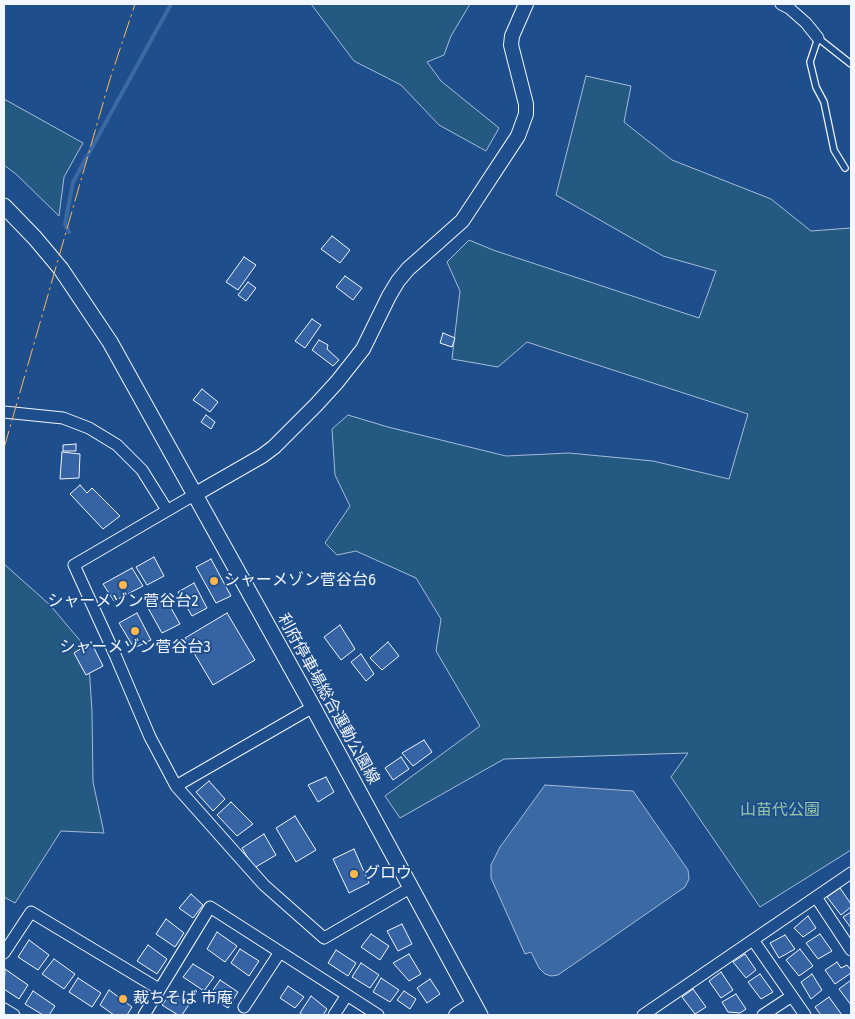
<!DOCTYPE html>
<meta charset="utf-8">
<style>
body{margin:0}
#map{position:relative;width:855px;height:1019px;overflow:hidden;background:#1f4e8c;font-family:"Fira Sans Condensed",sans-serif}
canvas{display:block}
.frame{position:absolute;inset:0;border:5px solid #f2f6ff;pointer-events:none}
</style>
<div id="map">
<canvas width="855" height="1019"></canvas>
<div class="frame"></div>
</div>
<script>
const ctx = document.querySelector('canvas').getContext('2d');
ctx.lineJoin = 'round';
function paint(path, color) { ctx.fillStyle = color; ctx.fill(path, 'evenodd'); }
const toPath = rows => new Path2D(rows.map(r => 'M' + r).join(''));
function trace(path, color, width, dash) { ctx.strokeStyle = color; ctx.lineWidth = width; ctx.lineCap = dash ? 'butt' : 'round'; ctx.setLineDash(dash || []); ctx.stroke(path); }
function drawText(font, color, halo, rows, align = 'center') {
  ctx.font = font + ' "Fira Sans Condensed","Noto Sans JP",sans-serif'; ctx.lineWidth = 4; ctx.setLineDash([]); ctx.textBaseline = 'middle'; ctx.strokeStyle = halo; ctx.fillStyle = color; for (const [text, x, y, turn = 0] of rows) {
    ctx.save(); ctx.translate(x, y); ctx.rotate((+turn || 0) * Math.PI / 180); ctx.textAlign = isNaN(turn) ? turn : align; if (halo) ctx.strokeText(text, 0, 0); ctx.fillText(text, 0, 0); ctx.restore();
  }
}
const green = toPath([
 [311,4,470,4,451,36,444,55,427,62,441,81,499,128,486,151,439,125,401,85,354,61,311,4],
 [586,76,631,86,624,122,672,160,771,199,811,231,851,228,851,850,760,907,671,777,688,753,504,759,400,818,385,796,480,726,436,651,441,619,416,578,356,551,337,555,325,543,350,506,335,475,332,429,348,415,388,427,506,456,569,453,653,461,729,479,748,414,527,342,498,367,452,359,460,291,447,262,469,240,493,250,699,318,716,271,663,256,556,195,586,76],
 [4,99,83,143,64,177,59,216,16,174,4,165,4,99],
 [4,564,50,605,88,650,92,711,93,782,104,833,61,831,15,903,4,897,4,564]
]);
paint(green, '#245a82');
trace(green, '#a8bbd7', 1);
const water = toPath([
 [545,785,633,791,688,870,689,879,685,887,558,975,551,976,545,974,539,968,531,952,525,954,491,878,491,865,500,847,545,785]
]);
paint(water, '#3b69a3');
trace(water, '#a8bbd7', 1);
trace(toPath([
 [69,232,65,224,73,182,171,4]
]), '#3b69a3', 4);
const building = toPath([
 [332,236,350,250,340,263,321,249,332,236],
 [244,257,256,265,238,290,226,282,244,257],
 [345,276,362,288,353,300,336,287,345,276],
 [248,282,256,288,246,301,238,295,248,282],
 [312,319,321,325,305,348,295,341,312,319],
 [443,333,455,338,452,347,440,343,443,333],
 [319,340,328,345,327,349,339,360,333,366,312,350,319,340],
 [202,389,218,402,210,412,193,400,202,389],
 [206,415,215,422,211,429,201,422,206,415],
 [76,444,76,451,63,451,63,445,76,444],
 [62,452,80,454,79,478,60,479,62,452],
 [80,485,87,493,92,488,120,516,103,529,70,494,80,485],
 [154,557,164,576,147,585,136,567,154,557],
 [211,559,231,596,216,603,196,567,211,559],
 [132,568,143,586,114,601,103,584,132,568],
 [194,583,207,608,192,616,178,592,194,583],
 [166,599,180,624,162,633,148,608,166,599],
 [137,613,151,640,134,648,119,623,137,613],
 [227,613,255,660,213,685,185,638,227,613],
 [340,625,355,649,341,660,324,637,340,625],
 [91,642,103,666,86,675,74,653,91,642],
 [388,642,399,656,382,670,370,658,388,642],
 [361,654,374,674,366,681,351,662,361,654],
 [424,740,432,752,413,766,402,753,424,740],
 [401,757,409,769,393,780,385,768,401,757],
 [326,777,334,792,318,802,308,785,326,777],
 [209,781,225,799,213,811,196,792,209,781],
 [231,802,253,824,237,836,217,815,231,802],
 [295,816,316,850,296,862,276,828,295,816],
 [264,834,276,855,254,868,242,848,264,834],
 [354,849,369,883,349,893,333,859,354,849],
 [840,888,851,904,851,907,841,915,827,897,840,888],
 [191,894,203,905,193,918,179,908,191,894],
 [851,912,851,928,843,917,851,912],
 [808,916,816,928,803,937,794,928,808,916],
 [166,919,184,933,175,947,156,934,166,919],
 [402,924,412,944,398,951,387,931,402,924],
 [217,932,237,946,225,962,207,949,217,932],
 [371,934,389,946,380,960,361,947,371,934],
 [820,934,832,951,818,959,806,943,820,934],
 [785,935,795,949,779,958,770,943,785,935],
 [29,940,49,955,38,970,18,957,29,940],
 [148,945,167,959,157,974,137,961,148,945],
 [240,949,259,961,249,976,231,963,240,949],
 [800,949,813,966,799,976,786,960,800,949],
 [336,950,356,963,348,976,328,963,336,950],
 [409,954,421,974,409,981,393,963,409,954],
 [745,954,756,970,746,978,733,962,745,954],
 [54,959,75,974,64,989,42,974,54,959],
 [837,962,841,968,847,965,851,970,851,973,835,984,825,970,837,962],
 [361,963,379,975,370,988,352,977,361,963],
 [193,964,214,977,204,991,183,977,193,964],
 [5,969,28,985,19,999,4,989,5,969],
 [721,972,733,990,721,998,709,981,721,972],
 [760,974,773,992,761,999,748,982,760,974],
 [812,974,822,990,811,999,801,982,812,974],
 [78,978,101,993,92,1007,69,992,78,978],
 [381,978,399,990,390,1002,373,992,381,978],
 [430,979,440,994,427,1003,417,988,430,979],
 [220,980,238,992,228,1008,209,996,220,980],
 [851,980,851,1005,839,989,851,980],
 [288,986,304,997,295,1008,280,998,288,986],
 [693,989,706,1007,695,1014,682,997,693,989],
 [109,990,132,1007,127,1015,114,1015,100,1005,109,990],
 [173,990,190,1003,182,1015,178,1015,162,1005,173,990],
 [33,991,55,1006,49,1015,43,1015,25,1004,33,991],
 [404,991,416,999,410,1009,397,1000,404,991],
 [736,994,746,1009,740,1013,728,1012,722,1002,736,994],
 [311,996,327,1009,323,1015,303,1015,300,1013,311,996],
 [829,997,842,1015,821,1015,815,1007,829,997]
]);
paint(building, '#3563a3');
trace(building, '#f2f6ff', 1);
const service = toPath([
 [845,168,834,150,824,102,816,87,810,62,818,38,851,64]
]);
const minor = toPath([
 [781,4,789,8,806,23,818,38],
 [4,412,63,418,89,428,117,445,142,470,167,510],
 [194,495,74,565,116,657,150,737,176,786,264,885,324,938,410,888],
 [176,786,313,707],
 [816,897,851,950],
 [753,940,805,1015],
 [4,953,31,912,159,989],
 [244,1007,280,952],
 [4,1009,14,1015],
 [144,1015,210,907,378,1015],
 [334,1015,347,995],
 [643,1015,851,873],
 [763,1015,792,996]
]);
const tertiary = toPath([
 [194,495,262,456,274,447,316,405,337,382,363,349,389,296,398,281,408,269,462,221,470,209,518,136,526,114,526,104,511,45,512,36,526,4],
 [456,1015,473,1004]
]);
const secondary = toPath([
 [4,206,35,238,61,269,110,342,313,707,480,1015]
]);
trace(service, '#f2f6ff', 8);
trace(minor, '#f2f6ff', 13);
trace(tertiary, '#f2f6ff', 16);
trace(secondary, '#f2f6ff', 17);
trace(service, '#1f4e8c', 5.5);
trace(minor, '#1f4e8c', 11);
trace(tertiary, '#1f4e8c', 14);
trace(secondary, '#1f4e8c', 15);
trace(toPath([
 [4,448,110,79,135,4]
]), '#ffb74d', 1, [18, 4, 2.5, 4]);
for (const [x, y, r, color] of [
 [214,581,5,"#ffb74d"],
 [123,585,5,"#ffb74d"],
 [135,631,5,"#ffb74d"],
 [354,874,5,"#ffb74d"],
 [123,999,5,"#ffb74d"]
]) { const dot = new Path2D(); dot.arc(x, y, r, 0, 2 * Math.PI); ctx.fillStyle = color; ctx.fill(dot); trace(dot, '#1f4e8c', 2); }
drawText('16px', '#f2f6ff', '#1f4e8c', [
 ["シャーメゾン菅谷台6",224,581],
 ["シャーメゾン菅谷台2",123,602,"center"],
 ["シャーメゾン菅谷台3",135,648,"center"],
 ["グロウ",364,874],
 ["裁ちそば 市庵",133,999]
], 'left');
drawText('16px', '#f2f6ff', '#1f4e8c', [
 ["利府停車場総合運動公園線",328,699,61]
]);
drawText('16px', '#97c8a6', '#1f4e8c', [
 ["山苗代公園",780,811]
]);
</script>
